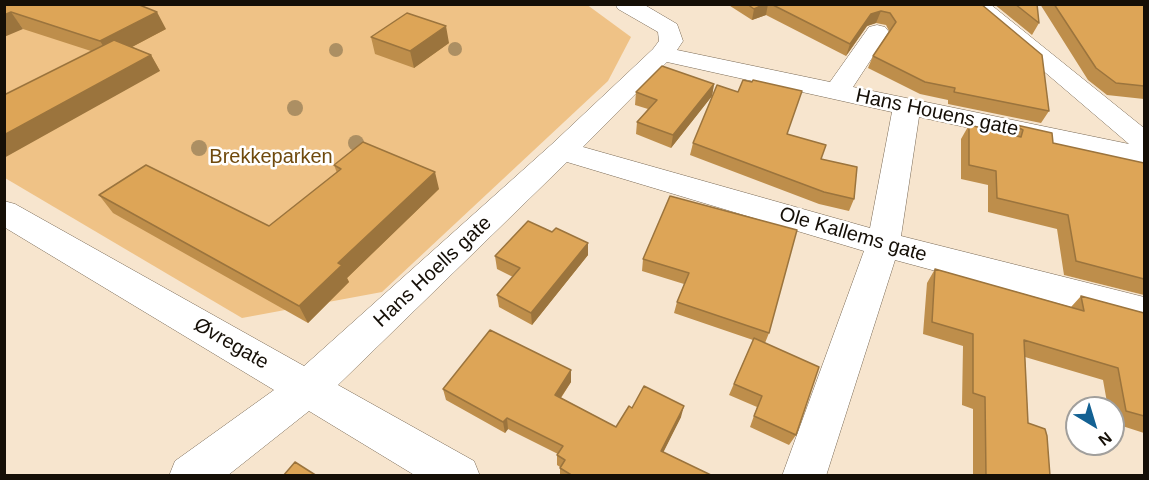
<!DOCTYPE html>
<meta charset="utf-8">
<style>
body{margin:0}
#map{position:relative;width:1149px;height:480px;overflow:hidden;background:#f7e5ce;font-family:Helvetica,sans-serif}
canvas{display:block}
.frame{position:absolute;inset:0;border:6px solid #150f07;pointer-events:none}
.north{position:absolute;left:1065px;top:396px;width:60px;height:60px;box-sizing:border-box;background:#fff;border:2px solid #a19f9c;border-radius:50%;rotate:142deg;font-size:16px;font-weight:700;line-height:24px;text-align:center;color:#150f07}
.north::after{content:'';display:block;margin:auto;width:21px;height:27px;background:#136193;clip-path:polygon(50% 0,100% 100%,50% 72%,0 100%)}
</style>
<div id="map">
<canvas width="1149" height="480"></canvas>
<div class="frame"></div>
<div class="north">N</div>
</div>
<script>
const ctx = document.querySelector('canvas').getContext('2d');
ctx.lineJoin = 'round';
function paint(path, color) { ctx.fillStyle = color; ctx.fill(path, 'evenodd'); }
const toPath = rows => new Path2D(rows.map(r => 'M' + r).join(''));
function trace(path, color, width, dash) { ctx.strokeStyle = color; ctx.lineWidth = width; ctx.lineCap = dash ? 'butt' : 'round'; ctx.setLineDash(dash || []); ctx.stroke(path); }
function drawText(font, color, halo, rows, align = 'center') {
  ctx.font = font + ' Helvetica,sans-serif'; ctx.lineWidth = 5; ctx.setLineDash([]); ctx.textBaseline = 'middle'; ctx.strokeStyle = halo; ctx.fillStyle = color; for (const [text, x, y, turn = 0] of rows) {
    ctx.save(); ctx.translate(x, y); ctx.rotate((+turn || 0) * Math.PI / 180); ctx.textAlign = isNaN(turn) ? turn : align; if (halo) ctx.strokeText(text, 0, 0); ctx.fillText(text, 0, 0); ctx.restore();
  }
}
paint(toPath([
 [586,4,631,37,608,81,382,292,242,318,5,178,5,5]
]), '#efc286');
const minor = toPath([
 [615,4,643,4,677,24,683,41,677,50,830,82,869,27,877,25,885,27,889,32,853,87,1129,144,965,4,990,4,1144,128,1144,166,919,117,901,236,1144,297,1144,327,895,260,826,476,782,476,864,251,567,162,338,385,474,461,480,476,416,476,309,411,227,476,169,476,175,461,274,390,4,227,4,201,15,204,304,366,552,144,653,49,659,41,658,32,618,9,615,4],
 [667,62,892,112,870,228,583,147,667,62]
]);
trace(minor, '#796955', 1);
paint(minor, '#fff');
ctx.fillStyle = '#ac8f63';
for (const [x, y, r] of [
 [455,49,7],
 [336,50,7],
 [295,108,8],
 [356,143,8],
 [199,148,8]
]) { ctx.beginPath(); ctx.arc(x, y, r, 0, 2 * Math.PI); ctx.fill(); }
paint(toPath([
 [4,4,166,29,132,47,151,55,160,71,91,51,23,29],
 [727,4,981,4,1049,111,1041,123,948,104,948,100,920,94,868,68,873,56,889,31,886,25,876,23,867,26,846,56,766,15,752,20],
 [994,4,1037,4,1039,23,1032,35],
 [1040,4,1144,4,1144,99,1107,95,1088,80],
 [371,37,449,43,414,68,375,54],
 [714,84,712,96,671,148,636,134,637,122,648,109,635,105,636,92],
 [1012,124,1053,143,1144,163,1144,295,1064,275,1057,229,988,212,988,185,961,179,961,139,969,125,1006,133],
 [788,134,821,159,854,199,849,211,819,204,690,155,693,143],
 [334,165,439,189,347,278,349,282,308,323,113,213,99,195,269,226,337,173],
 [670,196,769,333,765,343,796,435,789,445,750,427,757,407,729,395,753,340,674,313,677,302,684,284,642,271,643,259],
 [552,232,588,243,588,255,532,325,499,307,497,295,513,277,497,269,495,256],
 [935,269,1071,307,1081,296,1144,313,1144,433,1113,423,1113,408,1108,408,1103,380,1025,357,1028,423,1050,476,973,476,973,409,962,405,963,346,923,334,927,283],
 [571,382,561,398,616,427,632,408,681,417,663,452,713,476,560,476,560,467,557,465,557,455,558,454,508,429,505,433,446,400,443,389]
]), '#be8e4b');
paint(toPath([
 [765,4,768,4,766,15,752,20,754,9],
 [881,11,876,23,867,26,846,56,850,44,871,14],
 [11,12,23,29,4,37,4,15],
 [157,12,166,29,111,58,100,41],
 [446,26,449,43,414,68,410,51],
 [151,55,160,71,4,158,4,135],
 [714,84,712,96,671,148,673,135],
 [435,172,439,189,347,278,349,282,308,323,299,306,338,263],
 [588,243,588,255,532,325,531,313],
 [571,370,571,382,555,406,555,395],
 [684,406,681,417,659,461,661,451],
 [507,418,508,429,505,433,503,422]
]), '#9b743d');
const building = toPath([
 [4,4,137,4,157,12,100,41,11,12,4,15,4,4],
 [747,4,765,4,754,9,747,4],
 [771,4,981,4,1042,55,1049,111,954,92,955,88,925,82,873,56,896,22,890,13,881,11,871,14,850,44,771,4],
 [1015,4,1037,4,1039,23,1015,4],
 [1054,4,1144,4,1144,86,1116,83,1096,68,1054,4],
 [407,13,446,26,410,51,371,37,407,13],
 [114,40,151,55,4,135,4,95,114,40],
 [662,66,714,84,673,135,637,122,657,100,636,92,662,66],
 [743,80,752,82,753,80,802,91,787,134,826,145,821,159,857,167,854,199,824,192,693,143,717,85,738,92,743,80],
 [1012,124,1052,133,1053,143,1144,163,1144,279,1076,261,1068,215,997,198,996,171,969,165,969,125,1021,137,1023,130,1012,124],
 [363,142,435,172,338,263,342,265,299,306,99,195,146,165,269,226,341,169,334,165,363,142],
 [670,196,797,230,769,333,677,302,689,273,643,259,670,196],
 [528,221,552,232,556,228,588,243,531,313,497,295,520,268,495,256,528,221],
 [935,269,1084,311,1081,296,1144,313,1144,416,1126,411,1118,368,1024,340,1028,423,1045,429,1047,436,1050,476,986,476,985,397,973,393,973,334,932,322,935,269],
 [490,330,571,370,555,395,616,427,629,406,632,408,644,386,684,406,661,451,713,476,573,476,560,468,565,460,557,455,563,446,507,418,503,422,443,389,490,330],
 [754,338,819,367,796,435,754,416,762,396,734,384,754,338],
 [295,462,317,476,283,476,295,462]
]);
paint(building, '#dda557');
trace(building, '#9b743d', 1.5);
drawText('20px', '#150f07', '#fff', [
 ["Hans Houens gate",937,113,12],
 ["Ole Kallems gate",853,235,16],
 ["Hans Hoells gate",433,272,-43],
 ["Øvregate",231,344,30]
]);
drawText('20px', '#6f490c', '#fff', [
 ["Brekkeparken",271,157]
]);
</script>
